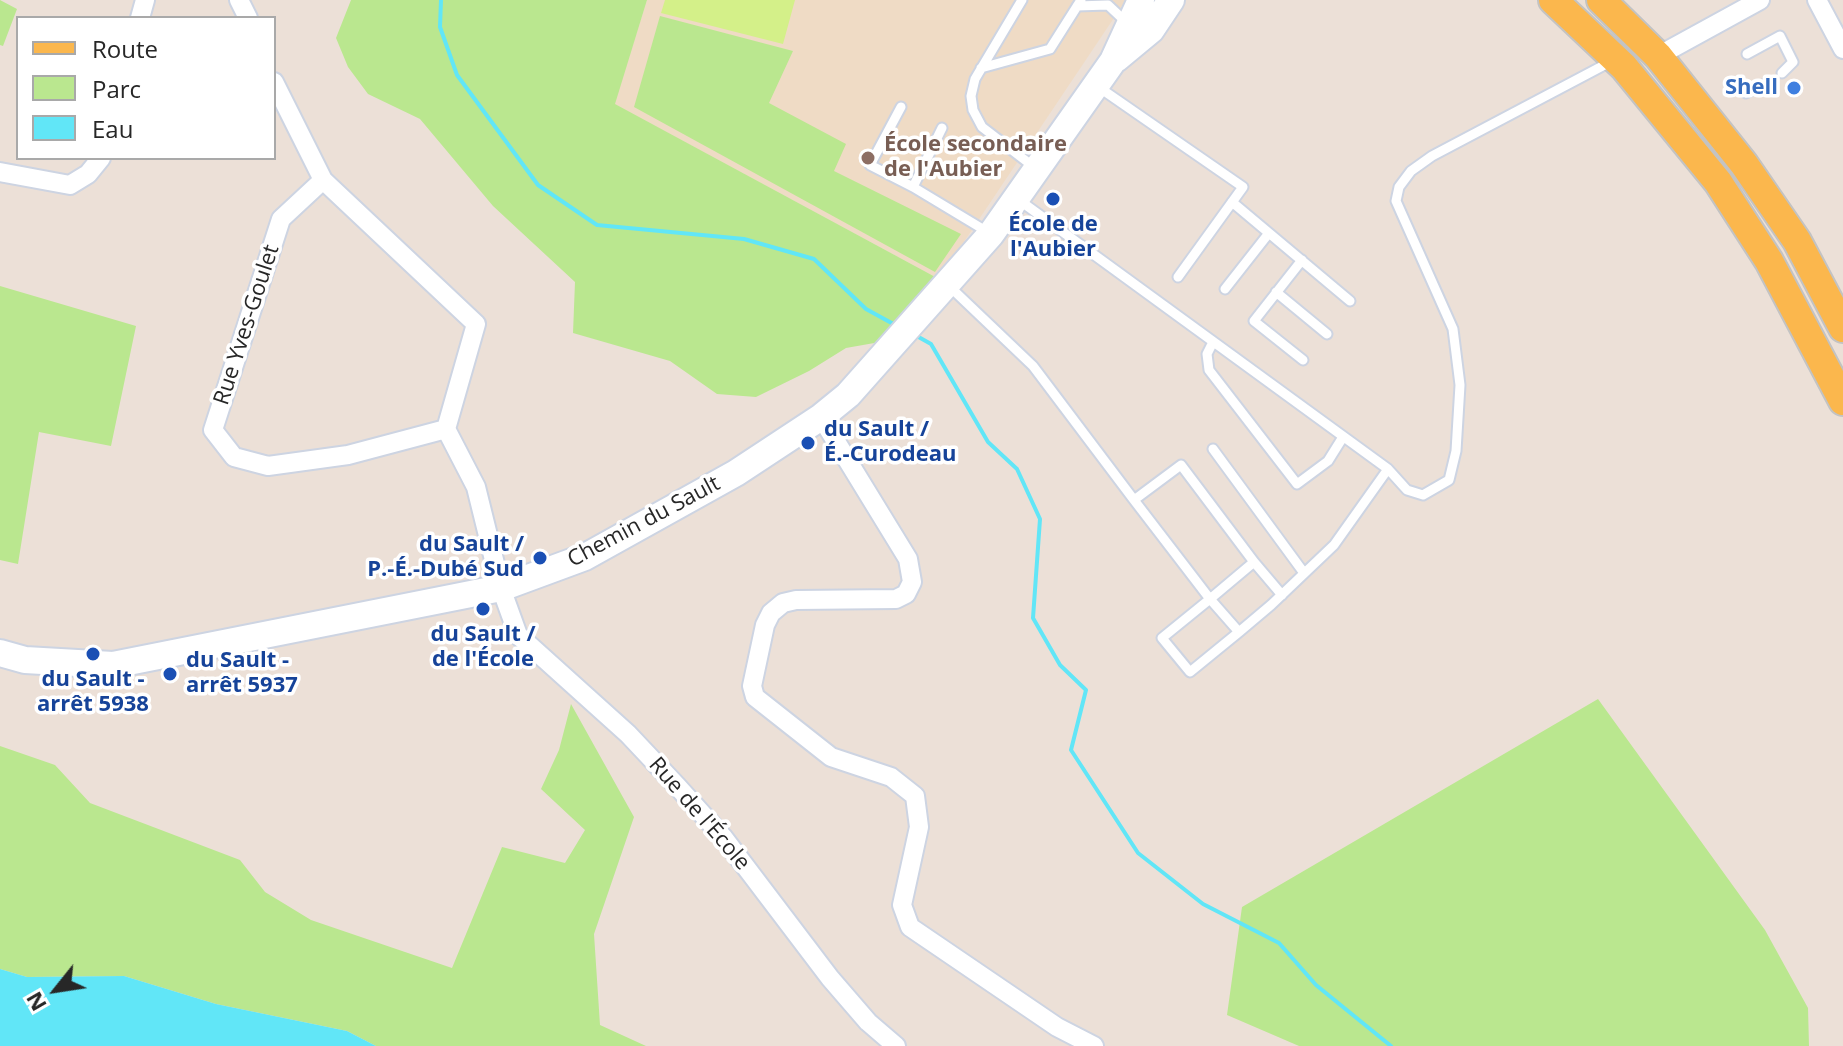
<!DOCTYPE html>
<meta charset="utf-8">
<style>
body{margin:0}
#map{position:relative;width:1843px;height:1046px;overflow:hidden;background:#ece0d7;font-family:"Open Sans",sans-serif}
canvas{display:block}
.legend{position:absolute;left:16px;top:16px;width:260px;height:144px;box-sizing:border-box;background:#fff;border:2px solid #a9a9a9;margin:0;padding:10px 14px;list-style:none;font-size:24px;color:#272727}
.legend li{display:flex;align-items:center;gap:16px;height:40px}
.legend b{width:40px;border:2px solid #a9a9a9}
.north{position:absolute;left:16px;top:950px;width:80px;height:80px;-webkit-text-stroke:6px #fff;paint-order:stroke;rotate:240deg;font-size:22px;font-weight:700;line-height:32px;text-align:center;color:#272727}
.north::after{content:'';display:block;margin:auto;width:28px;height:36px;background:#272727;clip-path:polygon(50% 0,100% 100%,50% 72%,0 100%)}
</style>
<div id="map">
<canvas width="1843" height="1046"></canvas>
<ul class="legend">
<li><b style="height:10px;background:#fbb74d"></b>Route</li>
<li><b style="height:22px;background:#bae78f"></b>Parc</li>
<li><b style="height:22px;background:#61e6f7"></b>Eau</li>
</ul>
<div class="north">N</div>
</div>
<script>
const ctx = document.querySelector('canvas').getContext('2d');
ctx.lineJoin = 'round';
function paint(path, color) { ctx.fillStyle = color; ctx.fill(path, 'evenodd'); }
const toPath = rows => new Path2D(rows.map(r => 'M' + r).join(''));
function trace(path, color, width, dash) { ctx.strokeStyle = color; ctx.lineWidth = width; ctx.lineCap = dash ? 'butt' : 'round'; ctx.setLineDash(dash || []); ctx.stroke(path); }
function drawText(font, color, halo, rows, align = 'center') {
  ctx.font = font + ' "Open Sans",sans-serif'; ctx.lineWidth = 7; ctx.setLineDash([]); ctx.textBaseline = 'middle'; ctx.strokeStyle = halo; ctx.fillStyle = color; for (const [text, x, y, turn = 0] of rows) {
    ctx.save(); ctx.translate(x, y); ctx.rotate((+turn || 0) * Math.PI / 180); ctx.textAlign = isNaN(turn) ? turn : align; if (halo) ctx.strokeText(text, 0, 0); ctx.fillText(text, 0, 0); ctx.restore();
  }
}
paint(toPath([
 [647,0,1126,0,939,279,614,104]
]), '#efdbc5');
paint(toPath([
 [0,0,17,9,3,46,0,45],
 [351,0,647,0,615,104,939,279,880,342,846,348,809,371,756,397,717,394,670,361,573,333,575,282,493,206,420,119,368,94,348,67,336,38],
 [660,16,793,51,769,103,846,144,834,171,961,234,935,272,634,107],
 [0,286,136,326,111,446,39,432,18,564,0,560],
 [1598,699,1765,930,1808,1008,1809,1046,1299,1046,1227,1015,1242,907],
 [571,704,634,817,594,934,600,1025,646,1046,376,1046,347,1031,216,1004,124,976,27,977,0,969,0,746,55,765,90,803,240,860,265,892,311,920,452,968,502,847,565,863,585,830,541,789,559,750]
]), '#bae78f');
paint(toPath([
 [665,0,795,0,783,44,661,13]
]), '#d4f089');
paint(toPath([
 [0,969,27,977,124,976,216,1004,347,1031,376,1046,0,1046]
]), '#61e6f7');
trace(toPath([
 [441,0,440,27,457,75,538,185,597,225,744,239,814,259,866,309,897,326],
 [915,335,931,344,988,442,1017,469,1040,519,1033,618,1060,665,1086,690,1071,750,1138,853,1203,904,1279,943,1316,985,1391,1046]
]), '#61e6f7', 4);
const lane = toPath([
 [1022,0,975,79,971,96,973,110,982,127,1034,167],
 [1077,6,1108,5,1126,22],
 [1747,54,1780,36,1793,62,1782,73],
 [981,68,1050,49,1081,0],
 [1097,86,1243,187,1178,277],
 [1746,93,1769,82],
 [901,107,870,165,913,187],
 [942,128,913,187,991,234],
 [1019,200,1388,469,1334,545,1271,605,1239,632,1190,672,1162,638,1210,599,1254,562,1181,465,1134,500,1210,599,1239,632],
 [1232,202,1350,301],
 [1302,260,1254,321,1303,360],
 [948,285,1033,366,1134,500],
 [1225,289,1269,233],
 [1276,292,1327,334],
 [1213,342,1207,354,1209,370,1297,484,1328,461,1343,437],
 [1213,449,1304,573],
 [1388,469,1407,490,1423,495,1449,480,1456,451,1460,385,1453,329,1396,201,1399,187,1411,171,1432,156,1612,61],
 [1254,562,1282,595]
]);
const street = toPath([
 [239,0,248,18],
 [1817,0,1843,49],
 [140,18,145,0],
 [1658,56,1760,0],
 [274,82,323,180,476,324,446,429,476,487,501,588,518,635,628,734,677,786,723,837,830,978,868,1022,896,1046],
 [0,172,70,185,88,174,101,158],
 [323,180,281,219,213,430,234,457,268,466,348,455,446,429],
 [821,417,908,559,912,582,906,594,896,599,796,600,783,603,771,613,765,625,752,686,755,697,831,757,891,777,915,796,919,827,902,905,910,927,1057,1027,1094,1046]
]);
const secondary = toPath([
 [1116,59,1151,30,1171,0],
 [0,653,25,660,113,665,501,588,585,557,736,473,821,417,848,395,991,234,1113,61,1141,0]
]);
const primary = toPath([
 [1553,0,1624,67,1718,182,1769,261,1843,401],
 [1601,0,1658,56,1744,164,1797,241,1843,328]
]);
trace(lane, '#cdd4e2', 13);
trace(street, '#cdd4e2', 22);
trace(secondary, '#cdd4e2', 30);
trace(primary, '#c3c3c3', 32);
trace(lane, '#fff', 9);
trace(street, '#fff', 18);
trace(secondary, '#fff', 26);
trace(primary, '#fbb74d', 28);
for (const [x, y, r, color] of [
 [1794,88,8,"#3f7fe0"],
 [868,158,8,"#8d6e63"],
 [1053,199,8,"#1a4fb4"],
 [808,443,8,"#1a4fb4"],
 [540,558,8,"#1a4fb4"],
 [483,609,8,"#1a4fb4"],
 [93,654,8,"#1a4fb4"],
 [170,674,8,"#1a4fb4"]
]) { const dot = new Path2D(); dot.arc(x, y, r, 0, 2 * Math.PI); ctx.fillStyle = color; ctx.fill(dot); trace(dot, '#fff', 3); }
drawText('bold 22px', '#366cbe', '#fff', [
 ["Shell",1778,88]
], 'right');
drawText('bold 22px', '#785e54', '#fff', [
 ["École secondaire",884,145],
 ["de l'Aubier",884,170]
], 'left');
drawText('bold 22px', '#164399', '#fff', [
 ["École de",1053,225],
 ["l'Aubier",1053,250],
 ["du Sault /",824,430,"left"],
 ["É.-Curodeau",824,455,"left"],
 ["du Sault /",524,545,"right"],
 ["P.-É.-Dubé Sud",524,570,"right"],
 ["du Sault /",483,635],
 ["de l'École",483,660],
 ["du Sault -",186,661,"left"],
 ["arrêt 5937",186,686,"left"],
 ["du Sault -",93,680],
 ["arrêt 5938",93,705]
]);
drawText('22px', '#272727', '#fff', [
 ["Rue Yves-Goulet",247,325,-72],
 ["Chemin du Sault",644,522,-28],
 ["Rue de l'École",699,814,49]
]);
</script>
